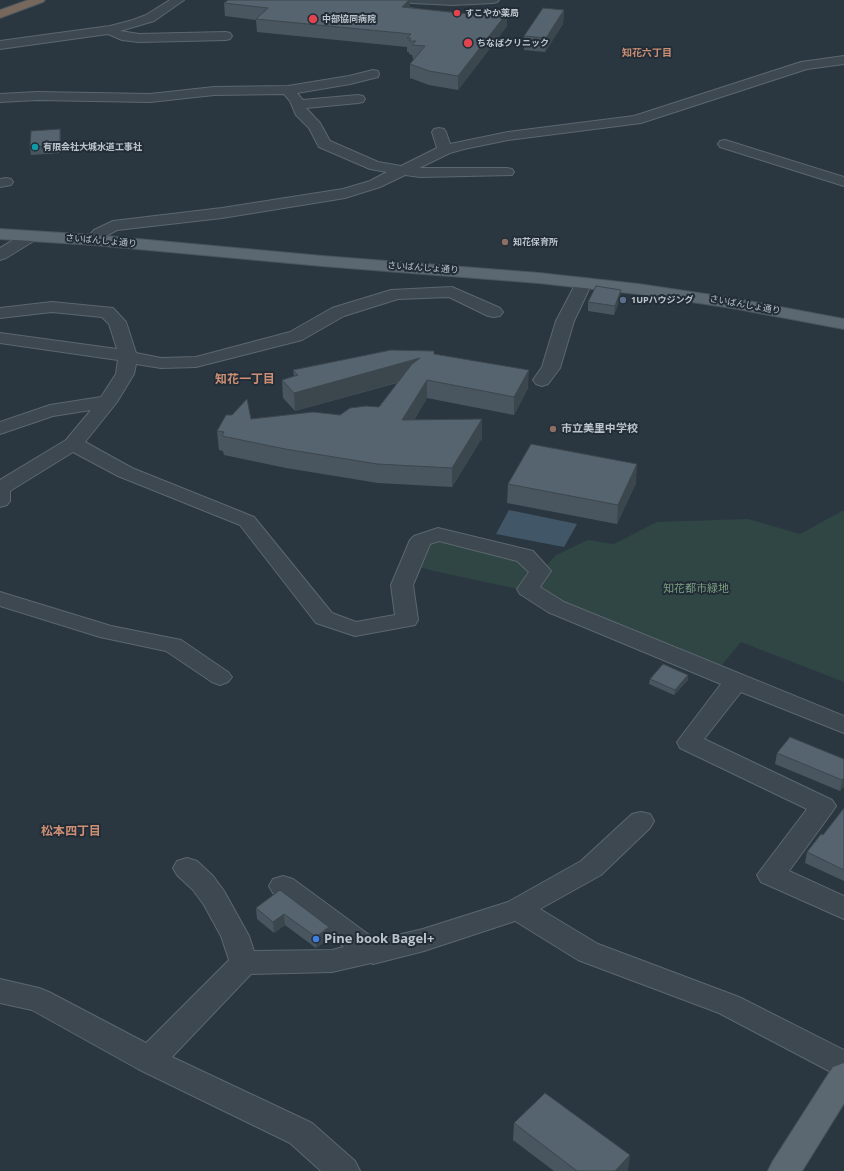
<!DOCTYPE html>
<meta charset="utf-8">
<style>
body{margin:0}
canvas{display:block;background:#2a3741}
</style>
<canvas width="844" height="1171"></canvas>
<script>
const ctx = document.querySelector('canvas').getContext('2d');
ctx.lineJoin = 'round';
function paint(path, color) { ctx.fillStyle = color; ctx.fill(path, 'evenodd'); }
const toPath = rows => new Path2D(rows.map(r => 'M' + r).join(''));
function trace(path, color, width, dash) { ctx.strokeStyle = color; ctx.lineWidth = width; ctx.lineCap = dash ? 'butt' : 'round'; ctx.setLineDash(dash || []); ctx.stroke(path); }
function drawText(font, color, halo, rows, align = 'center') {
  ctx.font = font + ' "Open Sans","Noto Sans JP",sans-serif'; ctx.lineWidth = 4; ctx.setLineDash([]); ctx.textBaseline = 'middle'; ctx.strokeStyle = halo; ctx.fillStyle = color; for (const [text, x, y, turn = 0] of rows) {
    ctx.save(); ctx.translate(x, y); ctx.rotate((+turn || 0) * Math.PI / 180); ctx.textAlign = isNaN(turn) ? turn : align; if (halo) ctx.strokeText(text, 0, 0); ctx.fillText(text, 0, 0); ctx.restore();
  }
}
paint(toPath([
 [842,511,844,511,844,682,741,642,717,671,533,594,541,572,556,555,588,540,614,544,657,522,748,519,800,534],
 [438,534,525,556,540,571,532,592,434,571,411,565]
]), '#2f4644');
paint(toPath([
 [509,510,577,524,564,547,496,534]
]), '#415768');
const minor = toPath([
 [170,0,184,0,154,21,120,31,139,34,226,32,230,33,232,36,230,39,226,40,139,42,122,40,108,34,0,49,0,41,110,26,133,20,146,15,170,0],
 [406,0,499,0,497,2,493,3,453,5,412,3,408,2,406,0],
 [844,56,844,64,807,69,641,123,508,140,464,149,450,153,419,168,507,168,512,169,514,172,512,175,420,177,405,175,380,187,345,198,222,218,117,230,106,236,100,243,94,245,88,243,86,240,88,237,94,230,113,221,222,208,343,189,370,181,387,172,370,169,319,147,309,128,296,115,290,101,284,94,214,95,150,102,37,100,0,102,0,94,37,92,150,94,214,87,288,86,349,76,373,70,378,71,379,74,378,77,350,84,297,93,303,100,358,95,363,96,365,99,363,102,358,103,306,108,320,123,330,141,378,162,401,166,437,148,432,132,434,129,439,128,444,129,446,132,450,144,508,132,634,116,801,62,844,56],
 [725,140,844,177,844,186,720,147,718,144,720,141,725,140],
 [6,178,11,179,13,182,11,185,0,187,0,179,6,178],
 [31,231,37,233,39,236,37,239,6,258,0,260,0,248,25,233,31,231],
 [584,278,590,279,592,283,574,321,560,368,548,384,542,386,536,384,533,380,542,367,556,321,576,283,578,279,584,278],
 [452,287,500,308,503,312,500,316,494,317,488,316,449,297,398,299,344,316,302,340,196,367,161,368,136,364,134,374,117,402,85,442,132,468,254,517,332,613,356,622,395,615,391,585,410,540,414,536,438,528,533,551,551,571,540,587,564,602,844,716,844,733,741,692,704,739,832,800,836,806,832,812,789,871,844,896,844,919,761,882,757,875,807,809,680,748,677,742,721,684,548,612,520,594,517,589,529,572,517,561,439,541,430,544,413,585,418,620,415,625,355,636,316,623,240,525,118,476,73,452,10,491,10,501,7,505,0,507,0,480,66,440,91,410,53,416,0,434,0,422,50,405,101,397,116,374,118,360,0,343,0,333,117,349,109,324,102,317,52,312,0,318,0,308,52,302,113,308,126,322,136,353,161,358,196,357,290,332,332,308,391,290,452,287],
 [0,592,111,626,181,640,228,672,232,677,228,682,220,685,212,682,166,651,100,637,0,606,0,592],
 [641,812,650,814,654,821,650,828,601,875,540,909,598,944,739,997,844,1050,844,1077,833,1073,719,1013,578,960,515,921,424,951,373,964,371,963,332,972,251,974,172,1057,312,1123,355,1161,360,1171,321,1171,290,1143,138,1069,32,1010,0,1003,0,979,39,988,49,992,146,1043,229,960,221,936,204,905,193,890,177,875,173,868,177,861,187,858,197,861,213,876,224,891,249,936,254,951,332,950,344,947,273,893,269,886,273,879,283,876,293,879,376,940,423,929,508,902,581,861,632,814,641,812]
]);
const major = toPath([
 [0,229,94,235,322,256,539,273,638,284,732,298,844,319,844,329,732,308,638,294,539,283,322,266,94,245,0,239,0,229],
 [844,1063,844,1103,802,1171,768,1171,773,1161,833,1067,844,1063]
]);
const highway = toPath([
 [28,0,45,0,43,2,0,18,0,10,28,0]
]);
trace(minor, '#5c666e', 2);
trace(major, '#4a545d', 2);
trace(highway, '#48535c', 2);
paint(minor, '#3e4851');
paint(major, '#5c6871');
paint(highway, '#76685c');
paint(toPath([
 [410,0,410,7,507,26,458,90,429,85,410,78,410,64,414,59,413,59,412,55,409,54,409,52,407,52,407,47,257,32,256,20,225,16,224,3],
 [564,10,563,24,545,52,524,50,524,36],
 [60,129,61,137,61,153,31,155,30,147],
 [620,299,614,315,588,311,588,302],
 [434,354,528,388,514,415,427,398,414,420,482,438,452,487,378,483,286,468,224,455,223,451,219,450,217,431,251,419,340,415,379,407,397,383,295,411,283,398,282,380,294,376,293,370],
 [636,483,617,524,507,503,508,484],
 [650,679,688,680,674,695,649,684],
 [777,753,844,759,844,786,840,791,775,764],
 [844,808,844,881,805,863,807,852,823,835],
 [280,890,330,938,316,948,285,925,274,933,257,919,256,908],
 [514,1123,628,1171,554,1171,513,1140]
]), '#49565f');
paint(toPath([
 [409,0,410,0,410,12,402,7],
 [564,10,563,24,545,52,546,38],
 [507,13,507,26,458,90,458,76],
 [60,129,61,137,61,153,60,145],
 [621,290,620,299,614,315,615,306],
 [420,358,420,376,295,411,294,393],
 [529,370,528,388,514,415,514,397],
 [427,380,427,398,402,439,402,420],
 [482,419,482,438,452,487,452,468],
 [637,464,636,483,617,524,618,505],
 [688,675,688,680,674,695,675,690],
 [844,778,844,786,840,791,842,780],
 [284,914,285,925,274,933,273,922],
 [329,927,330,938,316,948,316,937],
 [630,1155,628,1171,615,1171]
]), '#3c464d');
const building = toPath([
 [228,0,409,0,402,7,479,15,483,10,507,13,458,76,429,71,410,64,425,46,412,45,416,41,409,41,411,38,407,38,411,34,256,19,268,8,224,3,228,0],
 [543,8,564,10,546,38,524,36,543,8],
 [60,129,60,145,30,147,31,131,60,129],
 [596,286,621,290,615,306,588,302,596,286],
 [391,350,434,351,434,354,529,370,514,397,427,380,402,420,482,419,452,468,377,464,285,449,222,436,224,432,217,431,226,415,232,415,247,399,251,419,313,412,340,415,350,408,366,406,379,407,412,364,420,358,294,393,282,380,298,375,293,370,391,350],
 [531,444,637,464,618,505,508,484,531,444],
 [663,664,688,675,675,690,650,679,663,664],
 [790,737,844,759,844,778,842,780,777,753,790,737],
 [844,808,844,870,807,852,821,834,823,835,844,808],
 [280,890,329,927,316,937,284,914,273,922,256,908,280,890],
 [545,1093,630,1155,615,1171,577,1171,514,1123,545,1093]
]);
paint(building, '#55646e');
trace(building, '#3c464d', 1);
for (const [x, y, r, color] of [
 [457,13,4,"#e0444e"],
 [313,19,5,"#e0444e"],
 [468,43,5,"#e0444e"],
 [35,147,4,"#0f9aa8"],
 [505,242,4,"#8d6e63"],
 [623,300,4,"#5c6f8a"],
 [553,429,4,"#8d6e63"],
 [316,939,4,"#3f7fe0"]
]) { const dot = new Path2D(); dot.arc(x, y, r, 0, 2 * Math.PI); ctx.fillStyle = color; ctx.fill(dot); trace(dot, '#222d37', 1.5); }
drawText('bold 9px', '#bbc3cb', '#222d37', [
 ["すこやか薬局",465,13],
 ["中部協同病院",322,19],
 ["ちなばクリニック",477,43],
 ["有限会社大城水道工事社",43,147],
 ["知花保育所",513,242],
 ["1UPハウジング",631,300]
], 'left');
drawText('9px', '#bbc3cb', '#222d37', [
 ["さいばんしょ通り",101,241,5],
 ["さいばんしょ通り",423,268,4],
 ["さいばんしょ通り",745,305,10]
]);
drawText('bold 10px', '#cd8f74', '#222d37', [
 ["知花六丁目",647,53]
]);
drawText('bold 11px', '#bbc3cb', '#222d37', [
 ["市立美里中学校",561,429]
], 'left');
drawText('11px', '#7b9f7f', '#222d37', [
 ["知花都市緑地",696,589]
]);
drawText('bold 12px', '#cd8f74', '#222d37', [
 ["知花一丁目",245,380],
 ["松本四丁目",71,832]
]);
drawText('bold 13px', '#bbc3cb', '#222d37', [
 ["Pine book Bagel+",324,939]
], 'left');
</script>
